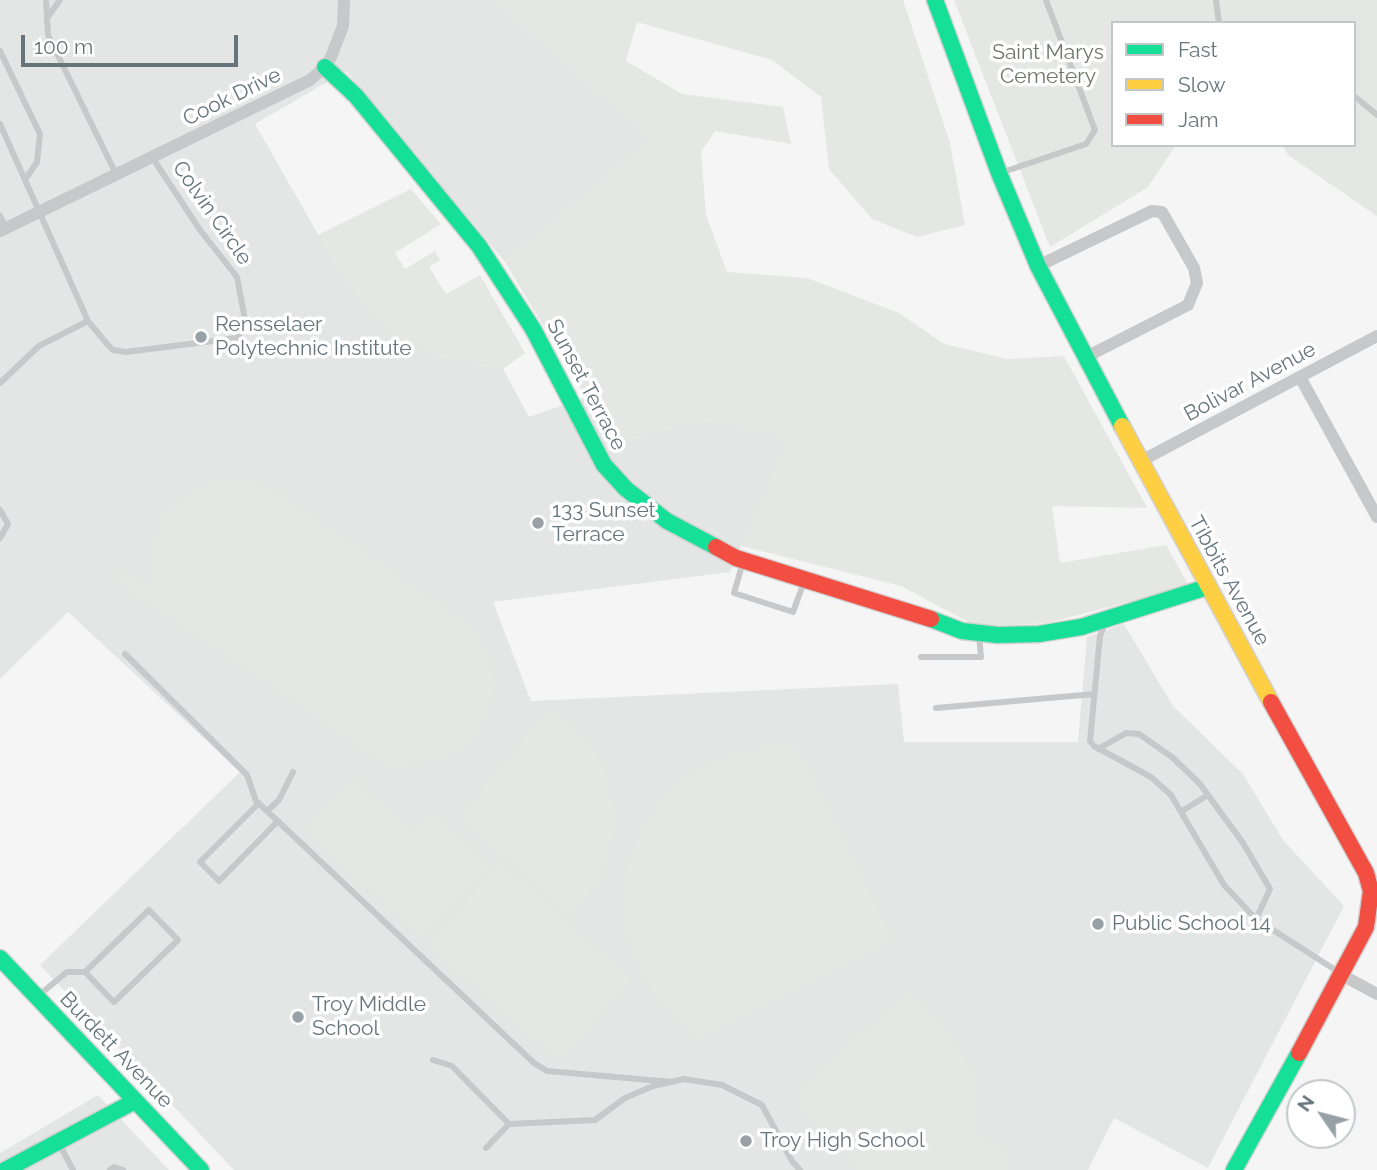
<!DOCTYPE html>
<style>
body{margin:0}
#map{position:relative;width:1377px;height:1170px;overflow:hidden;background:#f5f5f5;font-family:Raleway,sans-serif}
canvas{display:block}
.legend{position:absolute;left:1111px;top:21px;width:245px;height:126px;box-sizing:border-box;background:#fff;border:2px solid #c2c8ca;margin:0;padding:9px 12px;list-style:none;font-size:21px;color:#66757b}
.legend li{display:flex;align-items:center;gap:14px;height:35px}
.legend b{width:35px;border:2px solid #c2c8ca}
.north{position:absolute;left:1286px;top:1079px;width:70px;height:70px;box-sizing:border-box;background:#fff;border:2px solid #c2c8ca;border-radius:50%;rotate:305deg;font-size:19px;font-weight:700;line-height:28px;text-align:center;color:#66757b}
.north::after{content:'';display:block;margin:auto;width:24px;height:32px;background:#98a2a6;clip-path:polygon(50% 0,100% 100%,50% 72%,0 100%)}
.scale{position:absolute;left:21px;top:35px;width:217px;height:32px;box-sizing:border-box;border:4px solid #66757b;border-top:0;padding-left:9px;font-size:21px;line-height:24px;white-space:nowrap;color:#66757b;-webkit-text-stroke:5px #fff;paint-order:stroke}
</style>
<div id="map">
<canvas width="1377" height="1170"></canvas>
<ul class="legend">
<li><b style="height:9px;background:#16e098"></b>Fast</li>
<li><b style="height:9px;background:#ffcf43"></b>Slow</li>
<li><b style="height:9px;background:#f24e42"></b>Jam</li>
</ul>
<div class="north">N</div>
<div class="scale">100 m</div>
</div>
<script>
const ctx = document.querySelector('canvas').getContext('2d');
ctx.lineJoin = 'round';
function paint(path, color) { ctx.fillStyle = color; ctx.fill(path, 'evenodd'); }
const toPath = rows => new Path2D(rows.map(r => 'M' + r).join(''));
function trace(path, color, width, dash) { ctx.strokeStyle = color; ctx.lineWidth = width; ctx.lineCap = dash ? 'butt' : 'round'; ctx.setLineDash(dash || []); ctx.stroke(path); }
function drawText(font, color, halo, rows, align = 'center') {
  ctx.font = font + ' Raleway,sans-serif'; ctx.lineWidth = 7; ctx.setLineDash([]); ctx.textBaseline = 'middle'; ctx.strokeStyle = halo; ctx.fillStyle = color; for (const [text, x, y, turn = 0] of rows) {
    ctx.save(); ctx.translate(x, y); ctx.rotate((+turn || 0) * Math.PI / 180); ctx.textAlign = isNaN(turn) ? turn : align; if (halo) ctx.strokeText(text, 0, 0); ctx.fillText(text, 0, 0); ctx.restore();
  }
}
paint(toPath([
 [0,0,494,0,651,139,505,262,346,71,255,124,346,283,426,353,503,369,529,417,586,397,607,446,700,419,788,438,730,572,493,602,531,701,898,684,904,742,1078,742,1087,637,1124,624,1173,706,1243,774,1283,840,1344,906,1208,1168,1114,1118,1088,1170,234,1170,40,965,240,772,68,612,0,679],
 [98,1095,169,1170,0,1170,0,1153]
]), '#e4e6e5');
paint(toPath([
 [494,0,903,0,950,143,965,225,917,237,872,219,829,169,821,97,772,60,637,22,626,61,682,94,783,107,791,144,715,131,701,152,706,215,727,272,807,278,899,313,944,344,1007,359,1064,356,1147,508,1052,506,1060,563,1166,545,1189,586,1047,623,978,627,901,586,741,546,787,438,700,419,607,446,586,397,505,262,651,139],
 [954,0,1377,0,1377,216,1288,155,1282,145,1354,145,1354,23,1113,23,1113,145,1176,145,1148,187,1050,247],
 [411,189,441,224,395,253,405,269,435,251,440,260,429,267,446,294,480,275,525,353,503,369,426,353,377,321,346,283,318,235],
 [234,478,267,485,468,624,479,635,491,660,495,692,484,725,462,749,437,761,406,765,402,775,113,580,121,569,155,590,149,552,160,518,190,489,217,479],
 [549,708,595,747,609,779,615,814,612,847,600,881,571,916,457,817],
 [761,747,800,747,892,935,889,945,701,1039,665,1010,640,975,625,934,622,895,628,860,641,827,657,804,683,778,714,760],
 [354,777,411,832,433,810,491,865,419,939,305,829],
 [501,861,633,980,559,1062,427,944],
 [910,990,940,1020,960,1048,973,1072,979,1096,974,1135,987,1140,1015,1160,1009,1170,856,1170,797,1105,797,1090]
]), '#e4e7e3');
const fast = toPath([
 [935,0,999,173,1038,266,1122,426],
 [325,67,356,96,479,246,533,329,604,465,626,489,667,521,716,547],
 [931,619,962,631,998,635,1039,634,1081,627,1207,587],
 [0,958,201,1170],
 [5,1170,135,1101],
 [1234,1170,1299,1053]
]);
const slow = toPath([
 [1122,426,1271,702]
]);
const jam = toPath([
 [716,547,736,558,931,619],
 [1271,702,1366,873,1371,891,1366,927,1299,1053]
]);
trace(fast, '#d0d1d2', 19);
trace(slow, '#d0d1d2', 19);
trace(jam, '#d0d1d2', 19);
trace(toPath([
 [46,0,47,17],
 [60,0,47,18,48,35,116,174],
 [1216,0,1219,23],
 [0,51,40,134,37,162,25,180],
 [1354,96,1377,115],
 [0,124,88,321,107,344,113,350,126,352,237,338,246,325,237,277,200,230,152,157],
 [1000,173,1086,144,1095,130,1046,0],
 [0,216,6,228],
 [0,383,39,346,88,321],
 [0,510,8,524,0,538],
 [743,562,734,593,793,612,804,582],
 [1105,623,1100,636,1090,741,1094,746,1151,777,1171,795,1224,885,1256,919,1340,973],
 [125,654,247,775,256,801,267,811],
 [921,657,981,657,979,635],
 [936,708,1094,694],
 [1098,749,1126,733,1139,734,1172,757,1200,784,1243,843,1270,889,1256,919],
 [293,772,279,800,267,811,534,1063,547,1071,672,1082],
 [259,803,200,862,219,881,278,821],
 [1182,811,1208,795],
 [38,996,67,972,85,972,114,1002,178,940,149,910,85,972],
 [433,1060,452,1066,509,1124,595,1120,625,1098,653,1086,684,1079,722,1085,762,1105,792,1161,800,1170],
 [59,1144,73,1170],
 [486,1148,509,1124],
 [110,1170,114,1167,123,1170]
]), '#c6c8c9', 6);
trace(toPath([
 [0,231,310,80,325,67,331,57,343,26,344,0],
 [1038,266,1152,211,1162,212,1194,268,1197,283,1188,305,1086,357],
 [1300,377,1377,517],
 [1141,461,1377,336],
 [1342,975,1377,994]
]), '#c6c8c9', 12);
trace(fast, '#16e098', 16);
trace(slow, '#ffcf43', 16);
trace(jam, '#f24e42', 16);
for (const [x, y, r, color] of [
 [201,337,7,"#98a2a6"],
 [538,523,7,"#98a2a6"],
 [1098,924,7,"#98a2a6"],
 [298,1017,7,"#98a2a6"],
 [746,1141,7,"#98a2a6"]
]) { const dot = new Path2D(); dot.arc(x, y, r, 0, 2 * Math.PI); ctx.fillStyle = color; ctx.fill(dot); trace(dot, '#fff', 2.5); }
drawText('21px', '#6d7968', '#fff', [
 ["Saint Marys",1048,53],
 ["Cemetery",1048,77]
]);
drawText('21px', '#66757b', '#fff', [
 ["Cook Drive",232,97,-26],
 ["Colvin Circle",212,213,55],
 ["Bolivar Avenue",1250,382,-28],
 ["Sunset Terrace",586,385,62],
 ["Tibbits Avenue",1229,581,61],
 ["Burdett Avenue",116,1050,46]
]);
drawText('21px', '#66757b', '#fff', [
 ["Rensselaer",215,325],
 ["Polytechnic Institute",215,349],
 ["133 Sunset",552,511],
 ["Terrace",552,535],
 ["Public School 14",1112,924],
 ["Troy Middle",312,1005],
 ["School",312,1029],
 ["Troy High School",760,1141]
], 'left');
</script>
